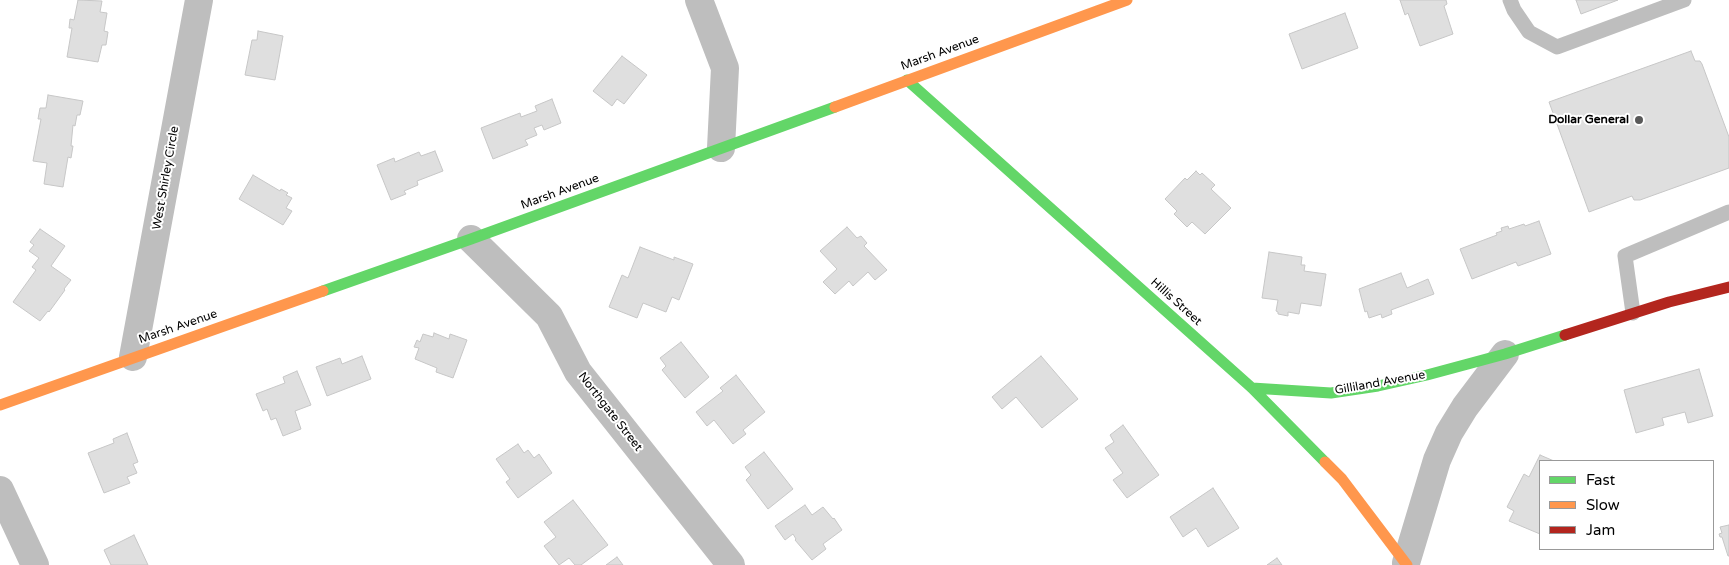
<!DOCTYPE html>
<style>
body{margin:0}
#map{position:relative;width:1729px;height:565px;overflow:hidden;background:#fff;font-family:"Varela Round",sans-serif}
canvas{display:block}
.legend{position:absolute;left:1539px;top:460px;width:175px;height:90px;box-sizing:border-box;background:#fff;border:1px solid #999;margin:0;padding:6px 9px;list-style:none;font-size:15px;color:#000}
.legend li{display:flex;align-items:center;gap:10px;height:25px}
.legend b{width:25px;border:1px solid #999}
</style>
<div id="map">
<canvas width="1729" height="565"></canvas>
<ul class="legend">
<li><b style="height:6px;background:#63d668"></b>Fast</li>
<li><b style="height:6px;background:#ff974d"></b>Slow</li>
<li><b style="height:6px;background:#b3261e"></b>Jam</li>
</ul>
</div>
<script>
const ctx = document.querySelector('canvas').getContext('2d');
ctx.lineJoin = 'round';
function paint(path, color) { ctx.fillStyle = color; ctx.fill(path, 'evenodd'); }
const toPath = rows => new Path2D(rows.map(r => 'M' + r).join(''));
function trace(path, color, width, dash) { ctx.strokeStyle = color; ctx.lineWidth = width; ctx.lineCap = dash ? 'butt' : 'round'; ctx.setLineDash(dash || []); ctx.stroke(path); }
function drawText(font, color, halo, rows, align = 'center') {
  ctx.font = font + ' "Varela Round",sans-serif'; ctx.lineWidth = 4; ctx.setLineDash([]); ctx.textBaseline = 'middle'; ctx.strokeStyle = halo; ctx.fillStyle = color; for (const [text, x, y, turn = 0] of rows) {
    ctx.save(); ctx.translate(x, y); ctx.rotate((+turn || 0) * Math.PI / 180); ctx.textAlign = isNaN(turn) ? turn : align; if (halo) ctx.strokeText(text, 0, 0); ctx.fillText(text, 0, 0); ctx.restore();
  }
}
const building = toPath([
 [78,0,102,1,100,12,107,13,104,31,108,32,106,45,102,45,98,62,67,57,72,28,69,28,70,19,74,20,78,0],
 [1400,0,1446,0,1447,4,1444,6,1453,34,1420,46,1408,13,1405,15,1400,0],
 [1576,0,1618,0,1581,14,1576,0],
 [1345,13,1358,48,1302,69,1289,34,1345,13],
 [258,31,283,36,275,80,245,75,252,40,257,40,258,31],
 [1691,51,1695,61,1700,61,1702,64,1729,137,1729,168,1640,200,1634,200,1632,196,1589,212,1549,102,1691,51],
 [622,56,647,75,624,104,617,99,612,106,593,91,622,56],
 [48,95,83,101,80,115,77,115,75,126,73,125,71,146,73,146,71,158,68,157,63,187,44,184,47,163,33,161,41,119,38,119,40,108,46,108,48,95],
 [552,99,561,123,544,130,542,125,534,128,537,135,525,140,528,145,493,159,481,128,520,113,521,117,537,111,535,106,552,99],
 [435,151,443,171,417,181,418,185,404,191,406,194,391,200,377,165,394,158,395,162,419,152,421,156,435,151],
 [1196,171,1200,175,1202,173,1215,185,1211,189,1231,208,1205,234,1192,222,1187,227,1174,214,1177,211,1165,199,1185,178,1187,180,1196,171],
 [253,175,280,191,281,189,288,193,286,195,292,198,286,208,292,211,283,225,239,199,253,175],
 [1539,221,1551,254,1518,266,1516,262,1472,279,1460,249,1497,235,1496,233,1502,231,1501,228,1508,226,1509,229,1524,224,1525,226,1539,221],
 [847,227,857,238,861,236,867,243,864,246,887,270,875,280,868,272,853,286,849,281,835,294,823,282,837,269,820,251,847,227],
 [40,229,65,246,51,266,71,280,64,289,65,290,49,312,48,311,40,321,13,302,36,270,32,267,39,258,29,251,34,245,30,242,40,229],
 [640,247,674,260,674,257,693,264,679,300,672,297,666,312,643,303,637,318,609,307,622,275,628,278,640,247],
 [1269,252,1302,257,1301,265,1305,265,1304,271,1326,274,1321,306,1301,303,1299,314,1288,312,1288,316,1278,314,1278,312,1276,311,1278,300,1262,298,1269,252],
 [1401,273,1407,288,1428,279,1434,294,1391,310,1392,314,1382,318,1381,314,1369,318,1367,311,1365,312,1359,289,1401,273],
 [434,333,449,339,450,334,467,340,453,378,436,372,437,368,415,359,419,348,414,347,417,340,420,342,423,334,433,337,434,333],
 [681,342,709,377,685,398,662,370,666,366,660,358,681,342],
 [362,356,371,379,327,396,316,367,340,358,342,364,362,356],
 [1041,356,1078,399,1042,428,1016,397,1002,409,992,397,1041,356],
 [1699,369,1713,416,1688,423,1685,412,1662,418,1664,425,1636,433,1624,390,1699,369],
 [297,371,311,405,295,411,301,429,283,436,276,418,271,420,267,409,263,411,256,394,285,383,283,377,297,371],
 [736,375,765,412,743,430,746,434,733,444,714,420,707,426,696,412,723,391,720,388,736,375],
 [1123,425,1159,475,1127,498,1113,480,1123,473,1105,448,1114,442,1110,435,1123,425],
 [127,433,138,462,133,464,137,473,127,477,130,483,104,493,88,453,114,443,113,439,127,433],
 [518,444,524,453,528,450,534,458,539,454,552,473,518,498,506,482,510,479,496,459,518,444],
 [764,452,793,489,768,509,746,480,751,475,745,467,764,452],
 [1540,455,1554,461,1540,461,1540,534,1509,521,1514,511,1507,507,1524,474,1529,477,1540,455],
 [1213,488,1239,528,1208,547,1196,528,1183,537,1170,517,1213,488],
 [573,500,608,545,581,565,575,565,569,558,559,565,544,546,556,537,544,522,573,500],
 [805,505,812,515,823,507,833,519,834,518,842,530,823,544,826,549,812,560,795,540,796,539,793,534,785,540,775,526,805,505],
 [1729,525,1729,556,1728,556,1722,537,1720,537,1719,534,1722,533,1720,527,1729,525],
 [134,535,148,565,111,565,104,550,134,535],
 [617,557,623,565,606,565,617,557],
 [1277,558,1282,565,1267,565,1277,558]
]);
paint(building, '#dfdfdf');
trace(building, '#c7c7c7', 1);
trace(toPath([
 [1510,0,1514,10,1529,32,1557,47,1684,0],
 [1633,313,1625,256,1729,212]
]), '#bebebe', 15);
trace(toPath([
 [699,0,725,68,721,148],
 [471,239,549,316,578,372,731,565],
 [133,357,199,0],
 [0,490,35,565],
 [1406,563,1437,460,1449,433,1465,407,1505,354]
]), '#bebebe', 28);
trace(toPath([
 [907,80,1252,388,1325,462],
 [323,291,471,239,835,107],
 [1252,388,1331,393,1378,386,1427,375,1505,354,1565,335]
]), '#63d668', 11);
trace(toPath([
 [835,107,1127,0],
 [0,405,323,291],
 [1325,462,1342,479,1407,565]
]), '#ff974d', 11);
trace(toPath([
 [1565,335,1669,302,1729,287]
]), '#b3261e', 11);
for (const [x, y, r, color] of [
 [1639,120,5,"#595959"]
]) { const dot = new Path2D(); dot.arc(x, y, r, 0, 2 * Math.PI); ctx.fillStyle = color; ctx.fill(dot); trace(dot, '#fff', 2); }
drawText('12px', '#000', '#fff', [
 ["Marsh Avenue",940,53,-20],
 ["West Shirley Circle",166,178,-80],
 ["Marsh Avenue",560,192,-20],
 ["Hillis Street",1176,302,42],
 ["Marsh Avenue",178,327,-19],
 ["Gilliland Avenue",1380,383,-10],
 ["Northgate Street",610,412,52]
]);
drawText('bold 12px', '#000', '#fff', [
 ["Dollar General",1629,120]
], 'right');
</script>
